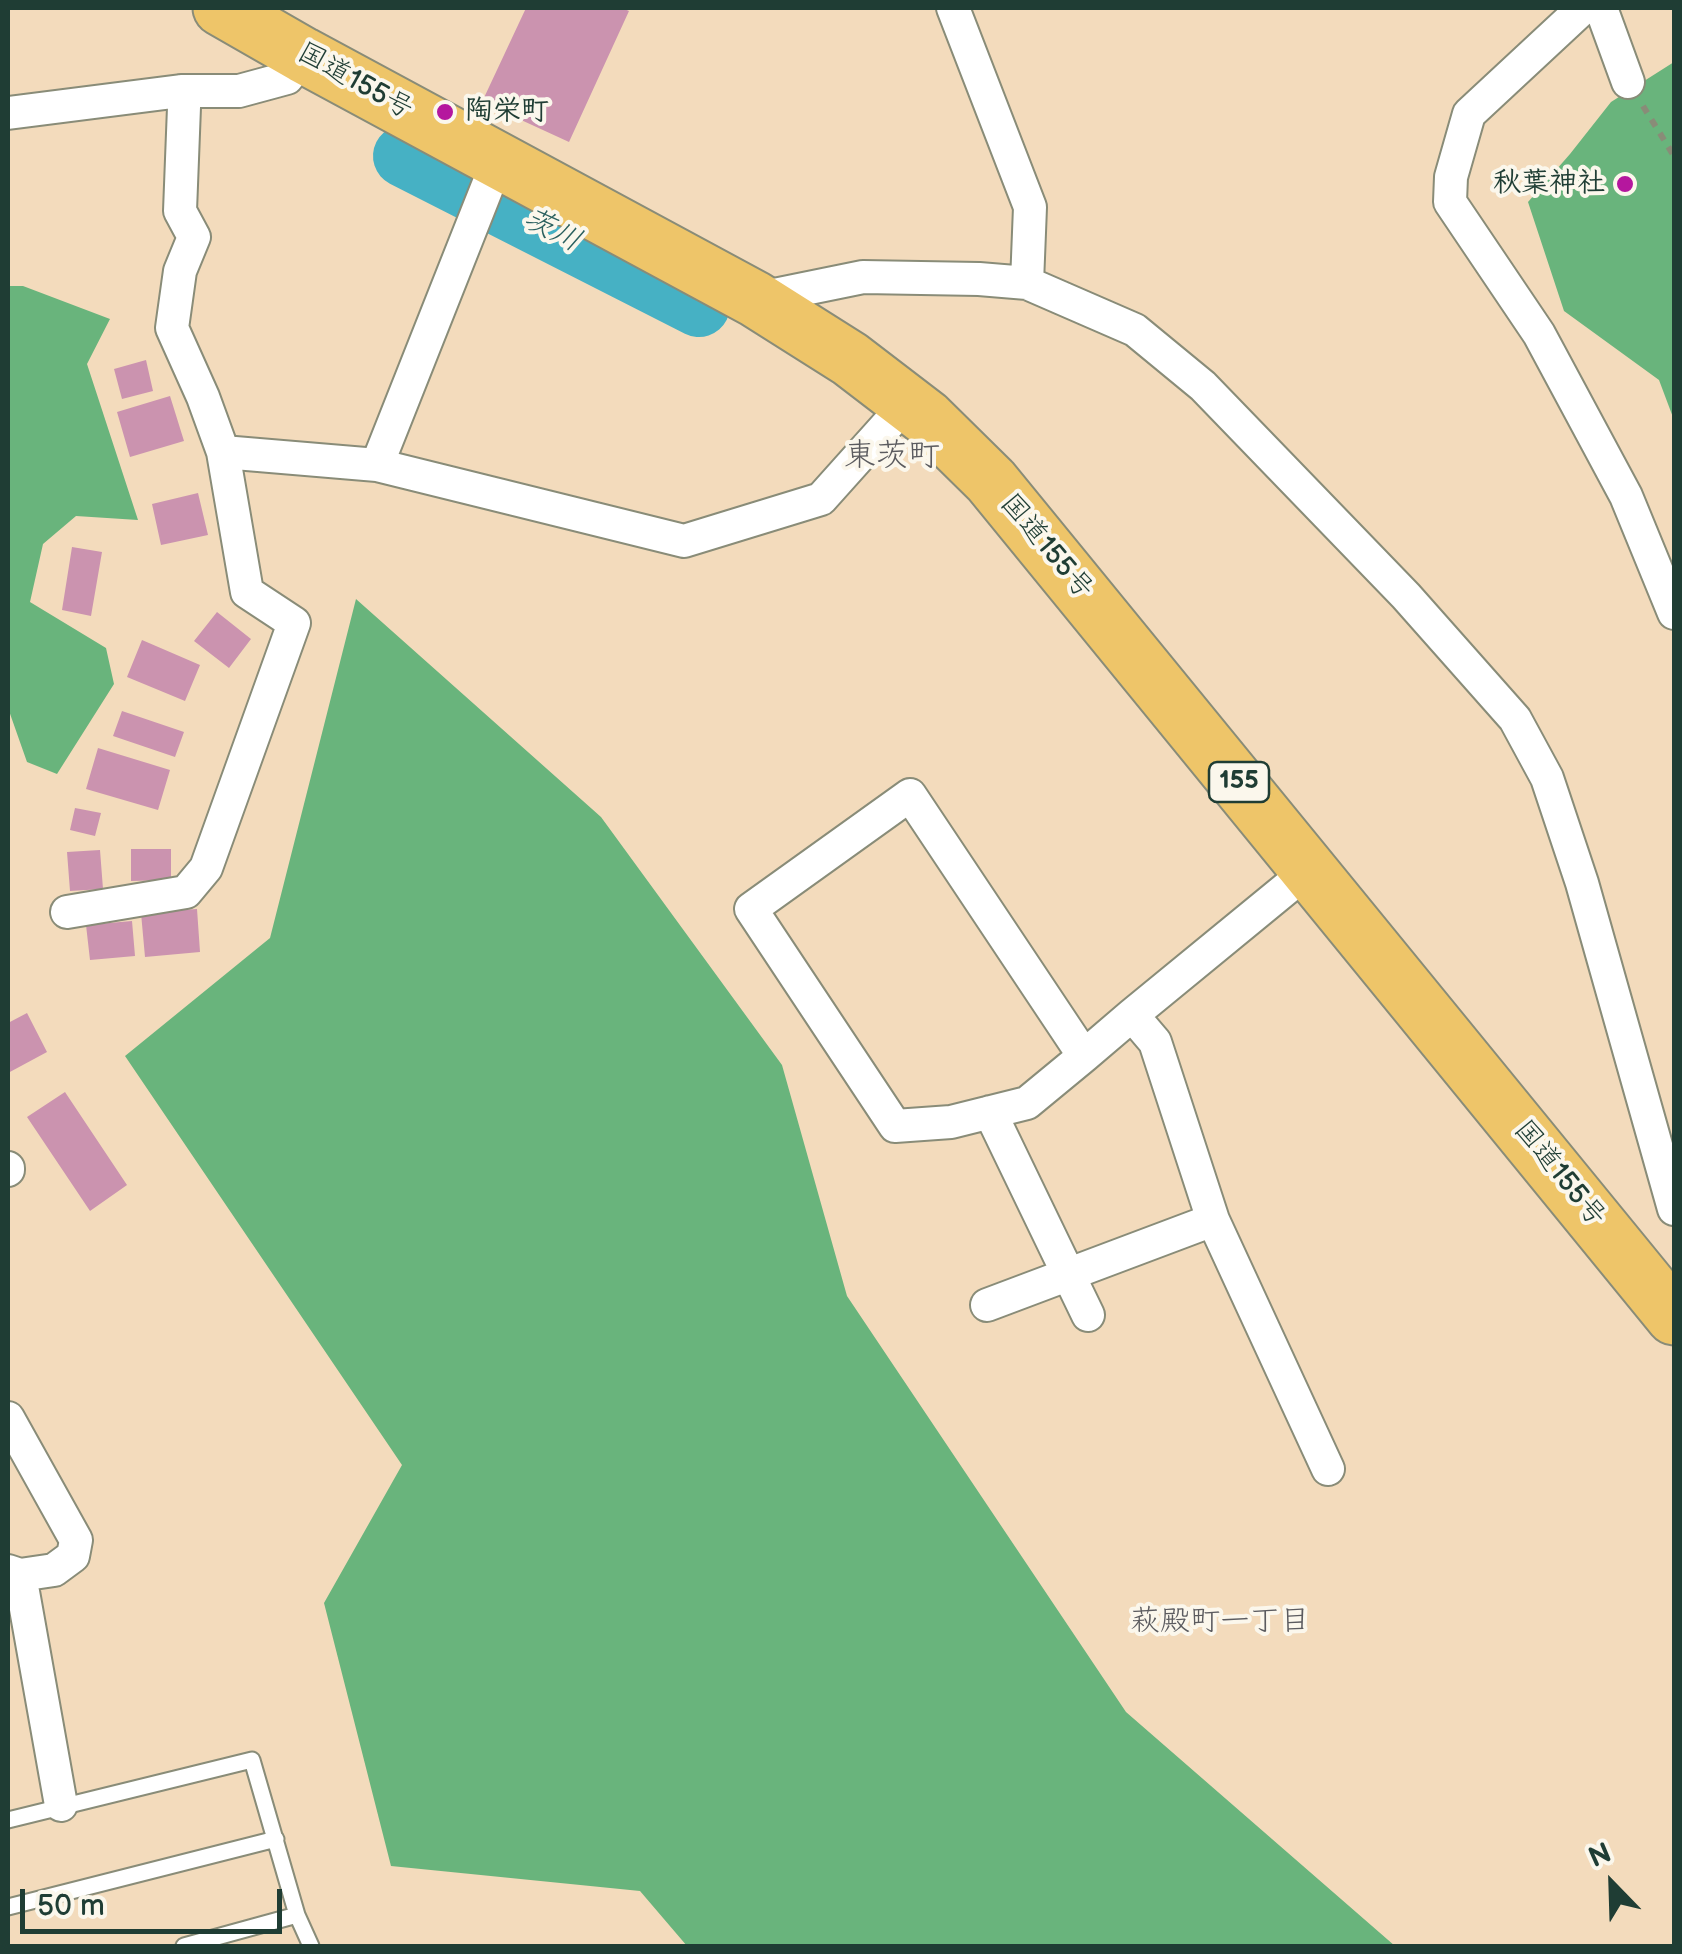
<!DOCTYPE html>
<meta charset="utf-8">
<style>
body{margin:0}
#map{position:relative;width:1682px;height:1954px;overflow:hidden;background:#f3dbbc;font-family:"Balsamiq Sans",sans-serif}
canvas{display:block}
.frame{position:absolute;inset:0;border:10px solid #1f3d34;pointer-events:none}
.north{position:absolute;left:1562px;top:1834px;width:100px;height:100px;-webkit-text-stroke:8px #fbf7ec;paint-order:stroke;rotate:337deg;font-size:28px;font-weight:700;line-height:40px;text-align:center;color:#1f3d34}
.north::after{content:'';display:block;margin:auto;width:35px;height:45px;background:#1f3d34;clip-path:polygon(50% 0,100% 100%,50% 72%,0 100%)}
.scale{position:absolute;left:20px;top:1889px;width:262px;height:45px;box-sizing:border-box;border:5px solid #1f3d34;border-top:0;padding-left:12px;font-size:30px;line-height:35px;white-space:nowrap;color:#1f3d34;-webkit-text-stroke:8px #fbf7ec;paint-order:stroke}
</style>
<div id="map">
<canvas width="1682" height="1954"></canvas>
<div class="frame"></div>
<div class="north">N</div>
<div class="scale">50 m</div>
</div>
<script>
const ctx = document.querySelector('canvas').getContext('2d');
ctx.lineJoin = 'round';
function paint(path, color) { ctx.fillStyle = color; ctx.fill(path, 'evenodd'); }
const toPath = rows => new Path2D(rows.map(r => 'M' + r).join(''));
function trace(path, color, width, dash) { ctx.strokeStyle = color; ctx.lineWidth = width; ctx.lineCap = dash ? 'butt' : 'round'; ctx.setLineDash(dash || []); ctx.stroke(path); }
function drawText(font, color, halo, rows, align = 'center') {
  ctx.font = font + ' "Balsamiq Sans","Klee One",sans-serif'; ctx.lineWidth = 8; ctx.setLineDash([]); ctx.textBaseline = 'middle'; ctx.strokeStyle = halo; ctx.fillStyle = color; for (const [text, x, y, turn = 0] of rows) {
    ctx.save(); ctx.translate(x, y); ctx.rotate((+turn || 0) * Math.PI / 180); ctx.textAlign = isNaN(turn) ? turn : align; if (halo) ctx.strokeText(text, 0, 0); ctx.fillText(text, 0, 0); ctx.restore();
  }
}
paint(toPath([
 [1674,62,1674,420,1659,380,1564,311,1528,202,1570,154,1611,102],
 [8,286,23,286,110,319,87,364,138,520,76,516,43,544,30,602,106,648,114,684,57,774,27,762,8,708],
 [356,599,601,817,782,1065,847,1296,1126,1712,1395,1946,687,1946,640,1891,391,1866,324,1603,402,1465,125,1056,270,938]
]), '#69b47c');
trace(toPath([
 [404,156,699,306]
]), '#46b1c4', 62);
paint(toPath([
 [526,8,622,8,629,11,569,142,482,102],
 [146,360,153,391,122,399,114,369],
 [170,396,184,441,130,457,117,412],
 [198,493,208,535,161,545,152,504],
 [72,547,102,552,91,616,62,610],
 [217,612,251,639,229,668,194,641],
 [142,640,200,665,185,701,127,677],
 [122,711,184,732,175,757,113,736],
 [98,748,170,770,158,810,86,789],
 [75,808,101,813,95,836,70,830],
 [131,849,171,849,171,880,131,881],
 [100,850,103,889,70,891,67,852],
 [197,909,200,952,145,957,141,913],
 [132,921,135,956,90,960,86,925],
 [27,1013,47,1052,8,1073,8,1023],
 [65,1092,127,1185,90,1211,27,1117]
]), '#cb93af');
const lane = toPath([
 [8,1820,252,1760,297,1915,311,1946],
 [8,1907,276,1839],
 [184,1946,297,1915]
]);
const street = toPath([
 [953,8,1030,207,1027,283],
 [1583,8,1469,114,1451,177,1450,202,1539,334,1626,496,1674,613],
 [1601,8,1628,82],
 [181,91,184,107,180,211,194,237,180,271,172,328,203,397,223,452],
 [8,113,181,91,239,91,287,78,303,55],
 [498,160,377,465,684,541,821,499,907,403],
 [755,299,863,277,979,279,1027,283,1135,330,1203,386,1406,596,1515,719,1547,778,1582,883,1674,1209],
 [67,912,186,892,206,868,294,623,247,592,223,452,377,465],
 [1132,1015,1155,1042,1213,1220,1328,1469],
 [1084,1056,910,795,751,909,895,1126,951,1122,1027,1103,1084,1056,1132,1015,1310,869],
 [990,1112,1088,1315],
 [8,1168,8,1170],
 [987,1305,1213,1220],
 [8,1418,76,1540,73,1556,54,1570,20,1575,8,1571],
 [20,1575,61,1805]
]);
const highway = toPath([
 [221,8,303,55,755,299,850,359,927,418,991,481,1674,1317]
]);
trace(lane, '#898c78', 19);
trace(street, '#898c78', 36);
trace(highway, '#898c78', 59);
trace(toPath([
 [1643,106,1674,156]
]), '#898c78', 6, [8, 8]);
trace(lane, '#fff', 15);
trace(street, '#fff', 32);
trace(highway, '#eec569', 55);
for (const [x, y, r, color] of [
 [445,112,10,"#b5179e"],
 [1625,184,10,"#b5179e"]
]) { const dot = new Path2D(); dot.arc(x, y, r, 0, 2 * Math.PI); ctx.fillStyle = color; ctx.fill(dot); trace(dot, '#fbf7ec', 4); }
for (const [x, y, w] of [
 [1239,782,60]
]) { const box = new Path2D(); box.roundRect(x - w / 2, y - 20, w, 40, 8); ctx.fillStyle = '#fbf7ec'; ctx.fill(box); trace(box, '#1f3d34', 2.5); }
drawText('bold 25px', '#1f3d34', null, [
 ["155",1239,782]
]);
drawText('28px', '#1f3d34', '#fbf7ec', [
 ["国道155号",355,82,29],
 ["国道155号",1046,547,50],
 ["国道155号",1559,1174,51]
]);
drawText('bold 28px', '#1f3d34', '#fbf7ec', [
 ["陶栄町",465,112],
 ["秋葉神社",1605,184,"right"]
], 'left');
drawText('italic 30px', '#2b605f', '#fbf7ec', [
 ["茨川",552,231,27]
]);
drawText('30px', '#5b5b5f', '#fbf7ec', [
 ["萩殿町一丁目",1220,1622]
]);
drawText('32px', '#5b5b5f', '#fbf7ec', [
 ["東茨町",892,457]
]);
</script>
